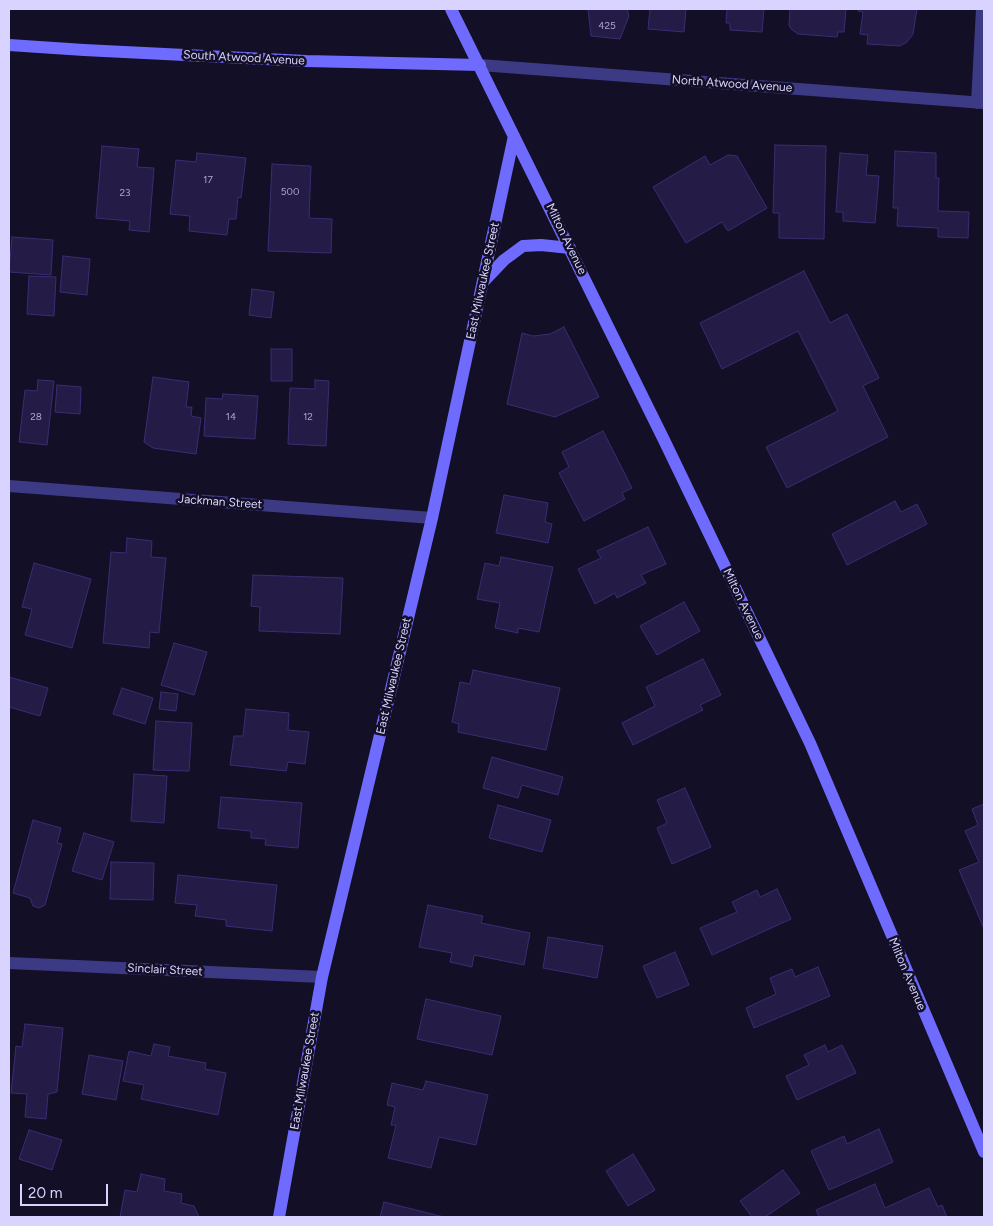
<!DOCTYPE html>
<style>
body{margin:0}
#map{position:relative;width:993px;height:1226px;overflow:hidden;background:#130f26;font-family:Figtree,sans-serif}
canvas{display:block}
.frame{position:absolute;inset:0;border:10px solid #d9d4ff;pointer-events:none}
.scale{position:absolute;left:20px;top:1184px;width:88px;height:22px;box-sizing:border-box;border:2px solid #d9d4ff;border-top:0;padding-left:6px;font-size:15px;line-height:18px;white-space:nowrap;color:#d9d4ff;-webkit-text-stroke:4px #130f26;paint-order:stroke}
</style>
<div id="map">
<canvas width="993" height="1226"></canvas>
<div class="frame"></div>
<div class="scale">20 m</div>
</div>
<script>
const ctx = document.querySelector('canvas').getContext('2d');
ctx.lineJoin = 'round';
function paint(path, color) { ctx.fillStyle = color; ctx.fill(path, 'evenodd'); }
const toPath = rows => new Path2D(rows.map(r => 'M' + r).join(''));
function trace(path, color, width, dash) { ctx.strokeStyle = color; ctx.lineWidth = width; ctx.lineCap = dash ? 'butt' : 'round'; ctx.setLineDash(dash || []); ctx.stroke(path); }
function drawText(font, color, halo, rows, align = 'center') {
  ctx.font = font + ' Figtree,sans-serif'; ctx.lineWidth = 5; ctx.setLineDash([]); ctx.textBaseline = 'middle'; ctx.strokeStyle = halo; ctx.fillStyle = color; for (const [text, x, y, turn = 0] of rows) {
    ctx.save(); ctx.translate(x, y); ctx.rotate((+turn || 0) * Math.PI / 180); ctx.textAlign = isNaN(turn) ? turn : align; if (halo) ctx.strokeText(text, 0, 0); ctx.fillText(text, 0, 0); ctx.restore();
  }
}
const building = toPath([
 [588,9,627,9,629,16,620,39,591,36,588,9],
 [650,9,686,9,684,32,648,29,650,9],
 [727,9,764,9,762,32,730,30,730,23,726,23,727,9],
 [790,9,846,9,844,32,838,32,837,37,798,34,791,29,789,25,790,9],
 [858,9,917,9,913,34,907,42,900,46,867,44,868,35,860,34,863,12,858,11,858,9],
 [775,145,826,146,824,239,779,238,779,213,773,213,775,145],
 [102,146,139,149,137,167,154,168,149,232,129,230,130,221,96,218,102,146],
 [895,151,936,153,936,178,939,178,938,211,969,212,968,238,938,237,938,228,897,226,898,208,893,208,895,151],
 [197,153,246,158,241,198,238,197,236,219,229,219,227,235,189,231,190,216,170,214,176,160,196,162,197,153],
 [840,153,868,155,866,175,879,176,875,223,843,221,843,212,836,212,840,153],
 [728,155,737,156,767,208,728,231,722,222,686,243,653,187,705,156,710,165,728,155],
 [272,164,311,166,309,218,332,219,331,253,268,251,272,164],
 [12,237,53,240,51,275,9,272,12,237],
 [63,256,90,259,87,295,60,292,63,256],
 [804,271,830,323,847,314,879,378,863,386,888,437,787,488,766,447,838,411,798,331,722,369,700,323,804,271],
 [29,276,56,277,54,316,27,314,29,276],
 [252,289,274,292,271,318,249,315,252,289],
 [564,327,599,397,555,417,507,404,522,333,533,336,550,334,564,327],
 [271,349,292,349,292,381,271,381,271,349],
 [153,377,189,382,186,407,192,407,191,416,201,418,196,454,153,448,144,442,153,377],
 [38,380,54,381,47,445,19,442,25,390,37,391,38,380],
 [315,380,329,381,326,446,288,444,290,388,315,389,315,380],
 [57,385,81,387,80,414,55,412,57,385],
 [223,394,258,396,255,439,204,436,206,398,222,399,223,394],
 [603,431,632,488,622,493,625,499,584,521,559,473,569,467,562,452,603,431],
 [504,495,548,503,545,522,552,524,548,543,496,533,504,495],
 [895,501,901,512,917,504,927,524,847,565,832,534,895,501],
 [648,527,666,564,641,575,646,583,617,598,615,593,595,604,578,569,601,558,597,551,648,527],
 [127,538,152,541,151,557,166,558,159,633,150,632,149,648,103,643,111,552,126,553,127,538],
 [501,557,553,567,539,632,518,628,518,633,495,628,500,603,477,599,485,563,499,566,501,557],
 [34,563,91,579,72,648,25,635,32,609,22,607,34,563],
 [253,575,343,578,340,634,259,631,260,607,251,606,253,575],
 [684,602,700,631,657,655,640,626,684,602],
 [174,643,207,652,194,695,161,685,174,643],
 [703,659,721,695,700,705,703,710,633,745,622,723,655,706,646,687,703,659],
 [473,670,560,688,546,750,458,732,459,724,452,722,460,682,470,684,473,670],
 [9,677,48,688,40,716,9,707,9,677],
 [122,688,153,698,145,724,113,714,122,688],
 [161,692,178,694,176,711,159,709,161,692],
 [246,709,289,713,288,730,309,732,305,764,288,762,286,771,230,765,234,736,243,736,246,709],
 [156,721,192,723,189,771,153,770,156,721],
 [492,757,563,777,558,795,522,785,518,798,483,788,492,757],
 [134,774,167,776,164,823,131,821,134,774],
 [685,788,711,847,672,864,657,828,667,823,657,800,685,788],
 [221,797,302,803,298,848,265,845,266,839,251,838,251,831,218,828,221,797],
 [984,804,984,929,959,870,979,862,965,831,978,825,972,809,984,804],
 [498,805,551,820,542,852,489,838,498,805],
 [33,820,61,828,57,843,62,844,45,905,39,908,33,906,30,898,13,893,33,820],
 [84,833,114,842,102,880,72,871,84,833],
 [111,862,154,863,153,900,110,899,111,862],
 [178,875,277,885,272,931,226,926,226,920,195,916,197,905,175,903,178,875],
 [777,889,791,919,712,955,700,928,737,912,732,902,757,890,760,897,777,889],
 [428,905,483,916,481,923,530,933,524,965,474,955,472,967,450,962,452,953,419,947,428,905],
 [548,937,603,946,597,978,543,968,548,937],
 [675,952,689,985,657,998,643,966,675,952],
 [818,967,830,996,754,1028,746,1008,776,994,770,978,792,969,795,977,818,967],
 [426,999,501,1016,492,1055,417,1039,426,999],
 [25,1024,63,1028,57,1092,48,1094,46,1119,25,1117,27,1094,11,1093,16,1046,22,1047,25,1024],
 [154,1044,170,1047,168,1056,206,1063,205,1069,226,1073,218,1115,141,1099,144,1085,123,1081,129,1051,151,1056,154,1044],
 [825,1045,828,1052,842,1045,856,1073,797,1100,786,1076,809,1065,804,1055,825,1045],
 [89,1055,123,1061,116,1100,82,1094,89,1055],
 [426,1081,488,1095,476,1145,439,1137,431,1168,388,1158,396,1125,391,1125,395,1107,387,1105,392,1083,423,1090,426,1081],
 [879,1129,893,1162,829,1190,811,1151,844,1136,847,1144,879,1129],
 [29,1130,62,1140,52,1170,19,1159,29,1130],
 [633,1154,655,1190,628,1206,606,1171,633,1154],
 [783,1170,800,1193,765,1217,752,1217,740,1201,783,1170],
 [141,1174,165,1179,164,1191,182,1194,181,1203,194,1206,199,1217,120,1217,125,1190,137,1192,141,1174],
 [875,1184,885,1208,929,1188,938,1207,942,1205,947,1217,819,1217,816,1210,875,1184],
 [384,1202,444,1217,380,1217,384,1202]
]);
paint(building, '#241b47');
trace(building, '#3b2d73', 1);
trace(toPath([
 [480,65,984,103],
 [977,103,982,9],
 [9,486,432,518],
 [9,963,322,977]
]), '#3d3a85', 12);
trace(toPath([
 [451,9,664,440,810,743,984,1152],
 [9,45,84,50,306,61,480,65],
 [483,282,504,260,523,246,541,245,570,248],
 [279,1217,322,977,432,518,514,136]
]), '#6f6bff', 12);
drawText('10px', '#aca6d1', null, [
 ["425",607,26],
 ["17",208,180],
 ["500",290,192],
 ["23",125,193],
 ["28",36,417],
 ["14",231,417],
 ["12",308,417]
]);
drawText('12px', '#d9d4ff', '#130f26', [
 ["South Atwood Avenue",244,58,3],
 ["North Atwood Avenue",732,84,4],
 ["Milton Avenue",566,239,64],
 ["East Milwaukee Street",483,281,-78],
 ["Jackman Street",220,502,4],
 ["Milton Avenue",743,604,64],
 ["East Milwaukee Street",394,676,-77],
 ["Sinclair Street",165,970,3],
 ["Milton Avenue",907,974,67],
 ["East Milwaukee Street",305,1071,-80]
]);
</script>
